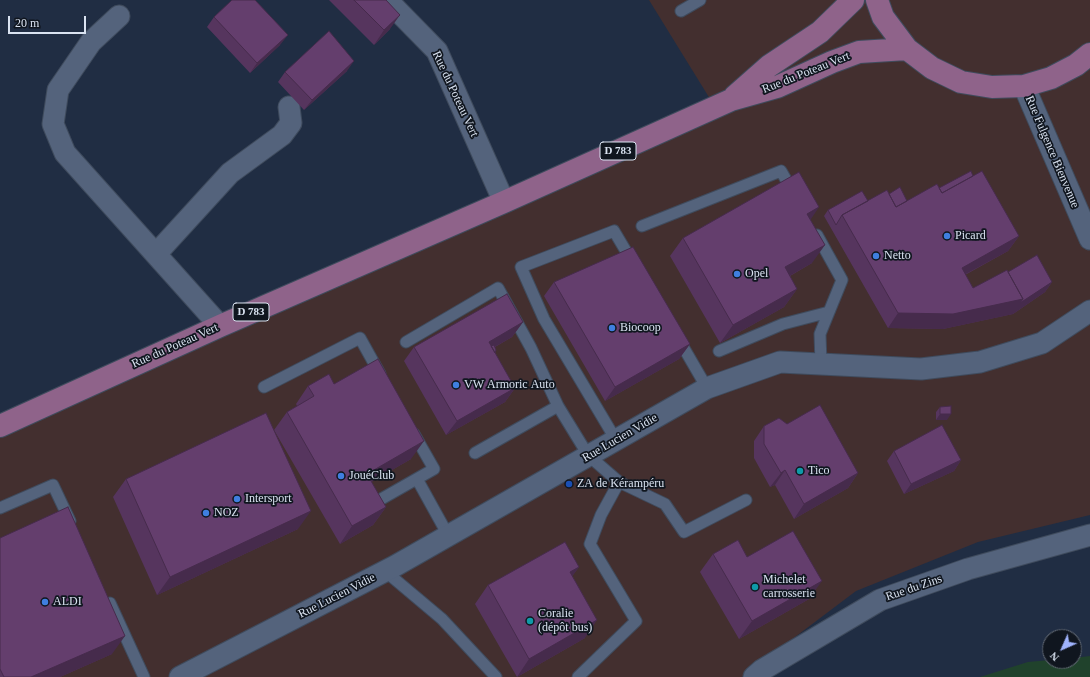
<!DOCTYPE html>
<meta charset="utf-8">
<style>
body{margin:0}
#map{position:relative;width:1090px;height:677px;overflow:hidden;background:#202d43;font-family:Georgia,serif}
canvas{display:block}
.north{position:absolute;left:1042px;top:629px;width:40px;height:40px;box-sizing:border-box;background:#10161f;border:1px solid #616873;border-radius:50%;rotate:225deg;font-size:11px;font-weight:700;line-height:16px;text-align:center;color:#dae3f1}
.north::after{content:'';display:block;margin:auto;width:14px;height:18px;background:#9fb3fd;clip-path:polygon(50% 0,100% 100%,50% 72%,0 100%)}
.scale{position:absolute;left:8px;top:16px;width:78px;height:18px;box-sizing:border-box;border:2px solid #dae3f1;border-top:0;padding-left:5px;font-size:12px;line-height:14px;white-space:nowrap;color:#dae3f1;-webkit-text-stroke:3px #10161f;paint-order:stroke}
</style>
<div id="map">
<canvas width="1090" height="677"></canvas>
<div class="north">N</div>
<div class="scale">20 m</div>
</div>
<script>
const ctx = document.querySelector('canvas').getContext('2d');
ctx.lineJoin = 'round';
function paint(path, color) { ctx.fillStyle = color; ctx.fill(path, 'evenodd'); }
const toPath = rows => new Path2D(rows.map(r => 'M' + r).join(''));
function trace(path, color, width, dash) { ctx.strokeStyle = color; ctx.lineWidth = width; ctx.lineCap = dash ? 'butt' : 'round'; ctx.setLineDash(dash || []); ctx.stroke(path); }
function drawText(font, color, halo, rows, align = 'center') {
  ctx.font = font + ' Georgia,serif'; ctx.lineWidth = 3.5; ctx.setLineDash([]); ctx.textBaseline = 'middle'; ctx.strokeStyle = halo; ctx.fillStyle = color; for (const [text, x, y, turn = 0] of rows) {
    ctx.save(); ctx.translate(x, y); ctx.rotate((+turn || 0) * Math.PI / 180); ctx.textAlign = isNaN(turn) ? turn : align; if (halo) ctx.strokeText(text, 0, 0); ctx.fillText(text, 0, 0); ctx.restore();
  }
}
paint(toPath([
 [649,0,1090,0,1090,515,978,542,856,591,742,677,0,677,0,426,715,107]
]), '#432f2f');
paint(toPath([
 [1090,656,1090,677,980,677,1028,662,1050,660,1074,661,1074,658]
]), '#20422c');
const lane = toPath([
 [681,11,700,0],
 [642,226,781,171,793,192],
 [817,235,842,280,820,334,821,364],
 [678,338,707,388],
 [406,342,498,288,531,348,558,406],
 [719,351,783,324,829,312],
 [264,387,360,338,380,374],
 [616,440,544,319,521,267,614,231,633,263],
 [475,453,558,406,588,455,619,482,601,515,590,544,636,621,578,677],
 [417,479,448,535],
 [619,482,665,504,684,532,746,500],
 [376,502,434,469,414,434],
 [0,508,53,485,70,521],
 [385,571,442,619,496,677],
 [110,603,144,677]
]);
const street = toPath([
 [387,0,437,51,504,202],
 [119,16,91,42,58,90,53,124,65,153,220,326],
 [1024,86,1090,239],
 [156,254,230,173,282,135,291,123,289,107],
 [180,677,395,566,707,388,780,362,921,369,980,362,1042,343,1090,311],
 [754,677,762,670,880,600,968,569,1090,535]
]);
const primary = toPath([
 [877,0,883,17,907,49,932,68,961,82,992,87,1024,86,1051,78,1076,65,1090,54],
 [735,96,769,66,820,32,853,0],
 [0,426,220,326,504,202,731,100,777,87,832,62,859,52,907,49]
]);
trace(lane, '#3f4b5d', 13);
trace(street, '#3f4b5d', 23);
trace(primary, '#3f4b5d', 24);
trace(lane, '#54637c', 11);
trace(street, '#54637c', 21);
trace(primary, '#8f638a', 22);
paint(toPath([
 [329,0,386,0,390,29,374,45],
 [214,17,280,45,250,73,207,27],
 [347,71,304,110,278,82,285,72],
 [973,176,1019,236,1008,251,965,275,973,288,1008,272,1052,282,1045,292,1013,314,943,329,888,328,824,216,828,210,868,201,889,194,907,201],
 [811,220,812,263,790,276,797,289,784,307,720,343,670,256,683,238],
 [554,282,690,344,679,359,605,401,544,296],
 [523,322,512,337,495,347,495,353,515,388,505,402,446,435,404,361,414,347],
 [334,384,411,459,371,482,386,507,373,525,340,544,274,430,287,412,297,406,296,404,308,386],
 [940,407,947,420,936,420,936,412],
 [764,426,858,473,848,488,794,519,775,485,770,487,754,458,754,441],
 [894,451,961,460,954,471,904,494,887,461],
 [126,479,298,529,157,595,113,497],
 [0,538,112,654,60,677,0,677],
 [713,554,809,599,739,639,700,572],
 [579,567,572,576,585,638,517,677,475,604,488,585]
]), '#56355e');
paint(toPath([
 [400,15,390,29,374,45,384,30],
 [288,35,280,45,250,73,257,63],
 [354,61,347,71,304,110,312,100],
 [819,207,807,225,807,214],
 [1019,236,1008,251,951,282,962,268],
 [825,245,812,263,772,286,785,267],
 [1052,282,1045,292,1013,314,943,329,888,328,898,313],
 [797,289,784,307,720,343,733,325],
 [523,322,512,337,484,353,489,342],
 [690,344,679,359,605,401,615,387],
 [515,388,505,402,446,435,457,421],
 [940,414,951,414,947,420,936,420],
 [424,441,411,459,354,492,367,474],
 [961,460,954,471,904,494,911,484],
 [785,470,775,485,770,487,781,473],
 [858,473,848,488,794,519,804,504],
 [386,507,373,525,340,544,352,526],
 [311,511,298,529,157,595,170,577],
 [579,567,566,585,570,572],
 [822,581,809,599,739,639,752,621],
 [597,620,585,638,517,677,529,659],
 [125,636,112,654,60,677,31,677]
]), '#462b4c');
const building = toPath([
 [232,0,255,0,288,35,257,63,214,17,232,0],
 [354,0,386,0,400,15,384,30,354,0],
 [329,31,354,61,312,100,285,72,329,31],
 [971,171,973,176,942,193,939,188,971,171],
 [982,171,1019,236,962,268,973,288,1007,270,1023,299,953,314,898,313,842,215,887,190,896,207,937,184,942,193,982,171],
 [799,172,819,207,807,214,825,245,785,267,797,289,733,325,683,238,799,172],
 [900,187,907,201,896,207,889,194,900,187],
 [862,191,868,201,842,215,836,225,828,210,862,191],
 [633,247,690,344,615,387,554,282,633,247],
 [1037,255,1052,282,1020,303,1023,299,1008,272,1037,255],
 [507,294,523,322,489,342,515,388,457,421,414,347,507,294],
 [494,345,496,350,495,353,491,346,494,345],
 [378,359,424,441,367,474,386,507,352,526,287,412,314,396,308,386,329,374,334,384,378,359],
 [820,405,858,473,804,504,785,470,781,473,764,444,764,426,779,418,787,424,820,405],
 [951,406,951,414,940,414,940,407,951,406],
 [266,413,311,511,170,577,126,479,266,413],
 [942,425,961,460,911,484,894,451,942,425],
 [68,507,125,636,31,677,4,677,0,669,0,538,68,507],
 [793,531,822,581,752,621,713,554,738,540,747,557,793,531],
 [565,542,579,567,570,572,597,620,529,659,488,585,565,542]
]);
paint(building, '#643e6d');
trace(building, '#462b4c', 1);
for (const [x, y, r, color] of [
 [947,236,4,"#3f7fe0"],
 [876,256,4,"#3f7fe0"],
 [737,274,4,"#3f7fe0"],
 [612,328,4,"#3f7fe0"],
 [456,385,4,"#3f7fe0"],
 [800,471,4,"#0f9aa8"],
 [341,476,4,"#3f7fe0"],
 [569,484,4,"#1a4fb4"],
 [237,499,4,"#3f7fe0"],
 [206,513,4,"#3f7fe0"],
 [755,587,4,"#0f9aa8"],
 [45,602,4,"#3f7fe0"],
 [530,621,4,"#0f9aa8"]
]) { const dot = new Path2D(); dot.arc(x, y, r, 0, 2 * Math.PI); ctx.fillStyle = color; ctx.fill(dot); trace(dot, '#10161f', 1.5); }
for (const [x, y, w] of [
 [618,151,36],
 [251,312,36]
]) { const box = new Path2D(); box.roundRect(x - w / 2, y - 9, w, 18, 3); ctx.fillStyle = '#10161f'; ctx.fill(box); trace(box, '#dae3f1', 1); }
drawText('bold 11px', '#dae3f1', null, [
 ["D 783",618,151],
 ["D 783",251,312]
]);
drawText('12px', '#dae3f1', '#10161f', [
 ["Rue du Poteau Vert",806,73,-22],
 ["Rue du Poteau Vert",455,94,65],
 ["Rue Fulgence Bienvenue",1052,152,67],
 ["Rue du Poteau Vert",175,346,-24],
 ["Rue Lucien Vidie",620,438,-30],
 ["Rue du Zins",914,588,-19],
 ["Rue Lucien Vidie",337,596,-27]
]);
drawText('12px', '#dae3f1', '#10161f', [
 ["Picard",955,236],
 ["Netto",884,256],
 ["Opel",745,274],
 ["Biocoop",620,328],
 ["VW Armoric Auto",464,385],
 ["Tico",808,471],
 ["JouéClub",349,476],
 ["ZA de Kérampéru",577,484],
 ["Intersport",245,499],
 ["NOZ",214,513],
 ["Michelet",763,580],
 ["carrosserie",763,594],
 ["ALDI",53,602],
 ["Coralie",538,614],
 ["(dépôt bus)",538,628]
], 'left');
</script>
